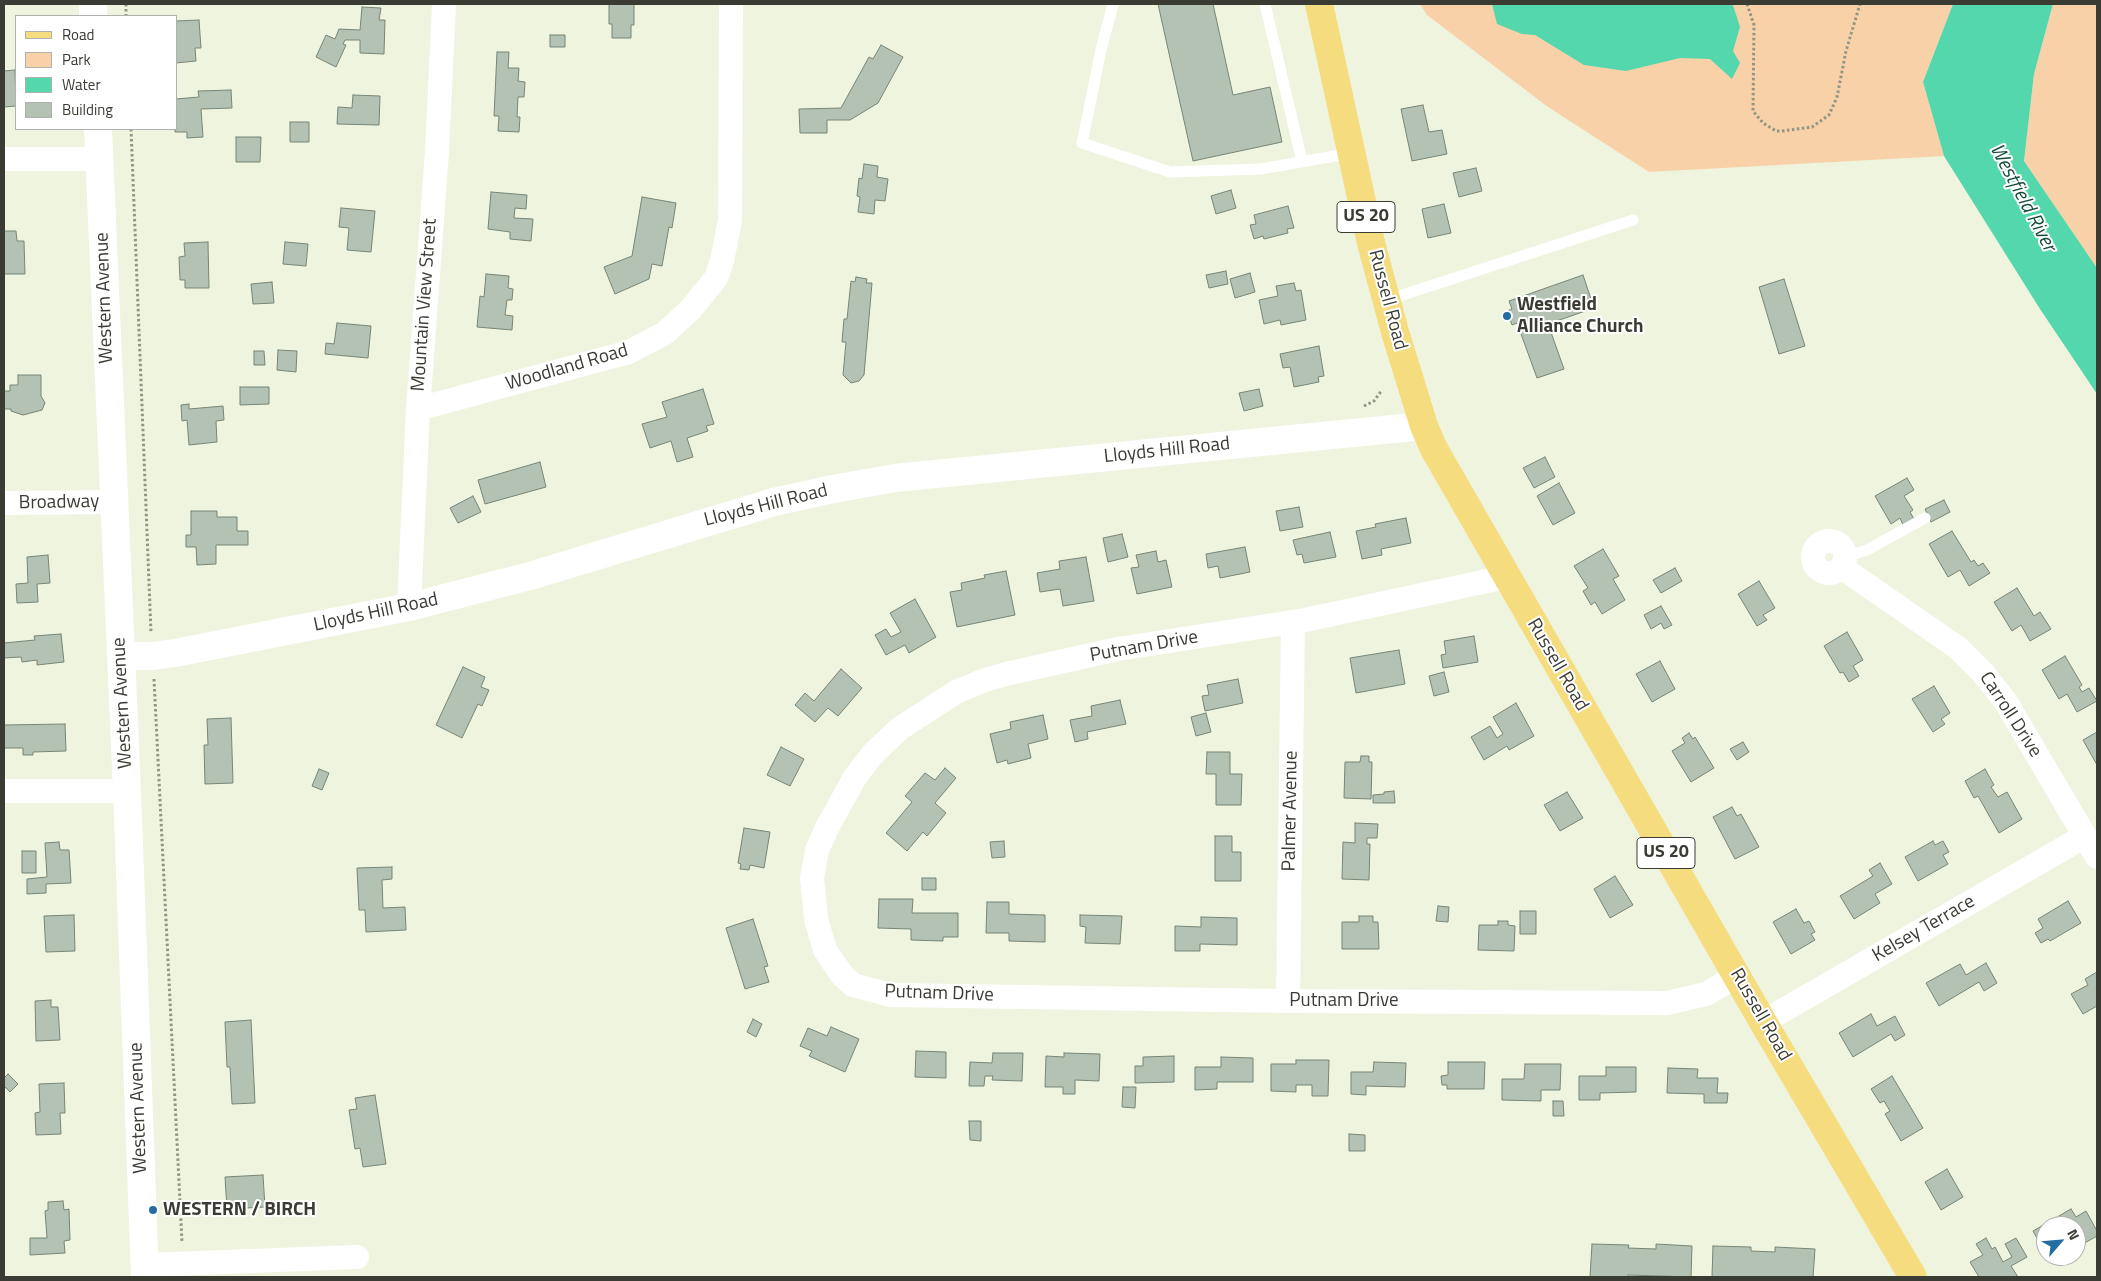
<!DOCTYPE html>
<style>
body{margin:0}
#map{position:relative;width:2101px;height:1281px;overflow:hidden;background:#eff4df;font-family:"Titillium Web",sans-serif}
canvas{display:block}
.frame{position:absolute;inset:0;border:5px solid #3a3c34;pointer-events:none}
.legend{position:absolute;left:15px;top:15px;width:162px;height:115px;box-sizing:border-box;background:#fff;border:1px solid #b0b1ae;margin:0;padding:6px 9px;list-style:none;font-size:15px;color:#3a3c34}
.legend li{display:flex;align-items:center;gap:10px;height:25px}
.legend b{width:25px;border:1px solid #b0b1ae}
.north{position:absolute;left:2036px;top:1216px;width:50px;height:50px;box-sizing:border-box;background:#fff;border:1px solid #b0b1ae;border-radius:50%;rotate:63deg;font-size:14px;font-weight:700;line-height:20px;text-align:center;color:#3a3c34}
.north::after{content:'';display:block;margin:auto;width:18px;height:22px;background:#256da1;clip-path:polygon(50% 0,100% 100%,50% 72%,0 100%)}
</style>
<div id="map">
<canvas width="2101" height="1281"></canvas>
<div class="frame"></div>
<ul class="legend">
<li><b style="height:6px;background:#f5dc7f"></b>Road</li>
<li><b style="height:14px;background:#f9d1a8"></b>Park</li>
<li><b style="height:14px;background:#55d7ad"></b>Water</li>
<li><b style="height:14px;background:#b3c2b2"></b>Building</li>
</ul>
<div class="north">N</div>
</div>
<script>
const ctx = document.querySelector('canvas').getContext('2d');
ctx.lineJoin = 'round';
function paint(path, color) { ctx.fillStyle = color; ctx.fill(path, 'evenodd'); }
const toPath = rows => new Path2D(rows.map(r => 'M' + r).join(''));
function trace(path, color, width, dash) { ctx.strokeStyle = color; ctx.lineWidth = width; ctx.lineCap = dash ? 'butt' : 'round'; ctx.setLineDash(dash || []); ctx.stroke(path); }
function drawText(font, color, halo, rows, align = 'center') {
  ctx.font = font + ' "Titillium Web",sans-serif'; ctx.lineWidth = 4; ctx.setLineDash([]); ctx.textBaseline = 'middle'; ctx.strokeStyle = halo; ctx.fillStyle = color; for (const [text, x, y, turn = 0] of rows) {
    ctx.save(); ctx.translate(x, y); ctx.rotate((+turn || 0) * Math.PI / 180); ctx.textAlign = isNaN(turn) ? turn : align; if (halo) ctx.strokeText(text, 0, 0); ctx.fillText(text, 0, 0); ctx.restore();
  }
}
paint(toPath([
 [1420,4,1953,4,1923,82,1944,156,1649,172,1548,107,1427,15],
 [2053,4,2097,4,2097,268,2024,161,2034,74]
]), '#f9d1a8');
paint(toPath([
 [1492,4,1729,4,1733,5,1740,27,1733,51,1740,63,1732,79,1710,59,1680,58,1626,71,1584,65,1535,35,1522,34,1497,24],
 [1953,4,2053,4,2034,74,2024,161,2097,268,2097,394,2040,309,1944,156,1923,82]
]), '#55d7ad');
const building = toPath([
 [609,4,634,4,634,25,631,25,631,38,612,38,612,24,609,24,609,4],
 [1158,4,1213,4,1233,95,1270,87,1282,142,1193,161,1158,4],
 [362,7,381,8,379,20,385,20,384,54,360,53,360,40,345,40,343,44,346,45,336,67,316,57,326,35,335,39,339,29,360,30,362,7],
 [199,20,201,48,195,48,196,61,176,63,176,21,199,20],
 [550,35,565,35,565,47,550,47,550,35],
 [881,45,903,57,878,103,850,120,827,120,827,133,800,133,799,109,841,108,869,57,873,59,881,45],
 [497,52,509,52,508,68,519,68,518,81,525,82,524,97,518,97,517,117,520,117,519,132,498,131,499,116,494,116,497,52],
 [15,70,16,106,4,107,4,71,15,70],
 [231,90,232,108,201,109,203,137,187,138,187,132,175,132,176,99,199,97,198,91,231,90],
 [353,95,380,96,379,125,337,124,338,107,352,108,353,95],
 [1423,105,1429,132,1442,130,1447,154,1412,161,1401,109,1423,105],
 [290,122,309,122,309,142,290,142,290,122],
 [236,137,261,137,260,162,236,162,236,137],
 [864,164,878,166,877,177,888,179,885,201,875,200,874,214,858,212,860,197,857,196,859,178,862,179,864,164],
 [1476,168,1482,191,1459,197,1453,173,1476,168],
 [1231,190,1236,208,1216,214,1211,196,1231,190],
 [491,192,527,195,526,209,515,208,514,218,533,219,531,241,510,239,510,232,488,229,491,192],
 [642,197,676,203,672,228,669,227,662,266,652,264,649,279,615,294,604,267,632,256,642,197],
 [1444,204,1451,233,1428,238,1422,209,1444,204],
 [1288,206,1294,228,1287,229,1288,233,1264,239,1263,236,1254,239,1250,225,1256,224,1254,215,1288,206],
 [341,208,375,211,371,252,347,250,349,228,339,227,341,208],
 [4,231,16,231,17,241,24,241,25,274,4,274,4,231],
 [208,242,209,288,185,288,185,280,180,280,179,257,185,256,184,243,208,242],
 [285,242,308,244,306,266,283,264,285,242],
 [1226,271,1228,284,1209,288,1206,275,1226,271],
 [1250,273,1255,292,1235,298,1230,279,1250,273],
 [486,274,509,276,508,288,513,289,512,300,507,300,505,315,513,316,512,330,477,327,480,296,484,297,486,274],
 [1583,275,1594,308,1548,324,1564,369,1537,378,1517,323,1512,325,1507,311,1512,309,1509,301,1583,275],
 [856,277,867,279,866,283,872,283,864,375,859,381,851,383,843,375,846,342,842,342,844,319,847,319,851,281,855,282,856,277],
 [1784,279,1805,346,1779,354,1759,287,1784,279],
 [272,282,274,303,253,304,251,284,272,282],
 [1294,283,1296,291,1301,290,1306,320,1281,325,1280,320,1264,324,1259,300,1278,296,1276,286,1294,283],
 [337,323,371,326,368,358,325,354,326,343,334,344,337,323],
 [1319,346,1324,376,1318,377,1319,382,1294,387,1290,367,1283,368,1280,354,1319,346],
 [278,350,297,351,296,372,277,370,278,350],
 [254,351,264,351,265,365,254,365,254,351],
 [18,375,41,375,41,396,45,403,42,410,23,415,11,411,11,409,4,409,4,391,10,391,10,385,18,385,18,375],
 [240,387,269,387,269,404,240,405,240,387],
 [703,389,714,424,706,426,708,431,687,438,693,457,677,462,671,441,650,448,642,424,667,417,662,402,703,389],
 [1259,389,1263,406,1244,411,1239,393,1259,389],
 [189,404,189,409,223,406,224,420,216,421,217,442,189,445,187,420,182,421,181,405,189,404],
 [1545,457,1555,477,1534,488,1523,468,1545,457],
 [540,462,546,487,485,504,478,480,540,462],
 [1907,478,1914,490,1904,496,1913,510,1910,512,1914,519,1903,525,1900,518,1891,524,1875,496,1907,478],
 [1559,483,1575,513,1553,525,1537,496,1559,483],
 [473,496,481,512,458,523,450,508,473,496],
 [1944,500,1950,512,1931,522,1925,509,1944,500],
 [1299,507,1303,527,1280,531,1276,511,1299,507],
 [191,511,217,511,217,517,237,517,237,531,248,531,248,545,216,545,216,564,197,565,196,547,186,547,186,535,191,535,191,511],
 [1406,518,1411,543,1381,549,1382,555,1362,559,1356,531,1376,527,1375,524,1406,518],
 [1952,531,1971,562,1974,560,1978,566,1983,563,1990,573,1969,586,1960,570,1948,577,1929,544,1952,531],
 [1330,532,1336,557,1304,563,1302,554,1297,555,1293,540,1330,532],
 [1122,534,1128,557,1108,562,1103,538,1122,534],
 [1245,547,1250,572,1220,578,1218,566,1208,568,1206,554,1245,547],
 [1603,549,1619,576,1613,579,1625,600,1602,614,1595,602,1591,605,1583,591,1588,588,1574,566,1603,549],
 [1156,551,1158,562,1166,560,1172,587,1137,594,1131,568,1139,567,1136,555,1156,551],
 [48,555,50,583,37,584,38,602,17,603,16,584,28,583,27,557,48,555],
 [1086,557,1094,601,1063,606,1060,589,1040,592,1037,573,1060,569,1059,561,1086,557],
 [1675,568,1682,581,1661,593,1653,580,1675,568],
 [1006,571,1015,615,957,627,950,592,962,590,961,583,985,578,984,575,1006,571],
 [1759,581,1775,608,1763,615,1767,620,1757,626,1738,594,1759,581],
 [2017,588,2034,616,2040,612,2051,629,2030,641,2021,625,2012,631,1994,602,2017,588],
 [915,599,936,637,909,653,905,645,886,655,875,635,886,629,891,637,901,632,890,613,915,599],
 [1661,606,1672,625,1664,629,1661,623,1651,629,1644,615,1661,606],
 [1847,632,1863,660,1853,666,1859,676,1849,682,1843,672,1840,673,1824,646,1847,632],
 [61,634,64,662,37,665,37,660,22,662,21,657,4,658,4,643,35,640,34,636,61,634],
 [1474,636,1478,662,1443,668,1441,655,1446,654,1444,641,1474,636],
 [1399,650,1405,684,1356,693,1350,658,1399,650],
 [2065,656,2082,685,2079,687,2082,692,2089,688,2097,701,2077,712,2067,694,2059,699,2042,670,2065,656],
 [1660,661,1675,689,1652,702,1636,674,1660,661],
 [463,667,485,677,481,687,489,690,482,706,478,704,462,738,436,725,463,667],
 [841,669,862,688,838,716,828,708,815,722,795,705,805,693,814,701,841,669],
 [1444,672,1449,692,1434,696,1429,676,1444,672],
 [1238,679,1243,703,1205,711,1202,696,1209,695,1207,685,1238,679],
 [1934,686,1950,713,1941,719,1945,724,1933,732,1912,699,1934,686],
 [1120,700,1126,724,1087,732,1088,739,1075,742,1070,720,1092,716,1091,706,1120,700],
 [1516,703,1534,736,1509,750,1507,746,1484,760,1471,737,1490,726,1497,738,1503,734,1493,717,1516,703],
 [1206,713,1211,732,1196,736,1191,717,1206,713],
 [1043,715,1048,739,1028,744,1031,758,1008,764,1007,760,997,763,990,734,1011,729,1010,722,1043,715],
 [231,718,233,783,205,784,204,745,208,745,207,719,231,718],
 [65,724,66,751,33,752,33,755,23,755,23,748,4,748,4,725,65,724],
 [2097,732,2097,765,2083,740,2097,732],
 [1689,733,1693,739,1695,737,1714,768,1691,782,1672,751,1685,743,1682,738,1689,733],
 [1743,742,1749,752,1737,760,1730,749,1743,742],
 [781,747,804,759,790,786,767,775,781,747],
 [1207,752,1230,752,1230,774,1242,774,1241,805,1216,805,1216,774,1206,774,1207,752],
 [1361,756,1369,756,1369,762,1372,762,1371,799,1344,798,1345,762,1360,762,1361,756],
 [945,768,956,778,935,803,946,813,927,836,923,832,907,851,886,833,912,802,905,796,925,773,935,780,945,768],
 [319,769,329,773,322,790,312,786,319,769],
 [1985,769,1994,785,1991,787,1998,797,2007,792,2022,819,1999,833,1978,796,1974,798,1965,781,1985,769],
 [1394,791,1395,803,1373,803,1373,795,1384,794,1384,792,1394,791],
 [1567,792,1583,818,1560,831,1544,805,1567,792],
 [1732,807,1737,816,1741,814,1759,847,1735,859,1713,817,1732,807],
 [1355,823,1378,824,1377,838,1367,838,1367,844,1370,844,1369,880,1342,879,1343,842,1355,843,1355,823],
 [744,828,770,832,764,868,750,865,749,870,740,869,741,864,738,863,744,828],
 [1215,836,1232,836,1232,852,1241,852,1241,881,1215,881,1215,836],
 [1004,841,1005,857,992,858,990,842,1004,841],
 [1933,841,1935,845,1943,841,1949,852,1943,855,1948,864,1918,881,1905,857,1933,841],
 [59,842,60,850,69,850,71,883,46,884,46,893,27,894,27,879,47,877,45,843,59,842],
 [22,851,36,851,36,873,22,873,22,851],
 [1880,863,1892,884,1875,894,1880,903,1854,919,1840,896,1873,876,1869,870,1880,863],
 [392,867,392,879,382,880,383,908,405,907,406,930,366,932,365,910,359,910,357,868,392,867],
 [1615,876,1633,905,1610,918,1594,889,1615,876],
 [922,878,936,878,936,890,922,890,922,878],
 [879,899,913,899,912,913,958,913,958,937,943,937,943,941,911,940,911,929,878,928,879,899],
 [2068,901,2081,923,2050,941,2048,939,2041,943,2035,933,2043,928,2038,919,2068,901],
 [987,902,1009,902,1009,914,1045,915,1045,942,1009,941,1009,933,986,933,987,902],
 [1438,906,1449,907,1448,922,1436,921,1438,906],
 [1796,909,1804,923,1809,921,1815,932,1811,934,1815,940,1791,954,1773,922,1796,909],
 [1520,911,1536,911,1536,934,1520,934,1520,911],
 [74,915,75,951,46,952,44,916,74,915],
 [1080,915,1122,916,1120,944,1085,943,1086,927,1080,926,1080,915],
 [1359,916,1373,916,1373,922,1378,922,1379,949,1342,949,1342,922,1359,922,1359,916],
 [1201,917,1237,918,1237,945,1200,944,1200,951,1175,951,1175,926,1201,927,1201,917],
 [753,919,768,966,764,967,769,982,745,989,726,928,753,919],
 [1498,921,1508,921,1508,925,1515,926,1514,951,1478,950,1479,925,1498,925,1498,921],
 [1986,963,1997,983,1984,991,1979,982,1939,1006,1926,983,1960,964,1966,975,1986,963],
 [2097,972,2097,1006,2083,1014,2071,994,2088,985,2085,979,2097,972],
 [51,1000,51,1007,58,1007,60,1040,36,1041,35,1001,51,1000],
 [1871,1014,1877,1026,1895,1016,1905,1035,1895,1041,1891,1034,1853,1057,1839,1033,1871,1014],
 [753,1019,762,1024,756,1037,747,1032,753,1019],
 [251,1020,255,1103,232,1104,230,1067,227,1067,225,1022,251,1020],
 [831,1027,859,1039,845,1072,809,1056,812,1051,800,1046,808,1028,827,1036,831,1027],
 [916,1051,946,1052,946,1078,915,1077,916,1051],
 [993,1053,1023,1053,1022,1081,992,1080,993,1076,985,1076,984,1086,969,1086,970,1062,992,1063,993,1053],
 [1064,1053,1100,1054,1099,1081,1075,1080,1075,1094,1063,1094,1063,1087,1045,1087,1046,1056,1064,1057,1064,1053],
 [1174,1056,1174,1082,1135,1083,1135,1066,1143,1066,1143,1057,1174,1056],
 [1221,1057,1253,1058,1253,1082,1217,1082,1217,1089,1195,1090,1195,1067,1221,1067,1221,1057],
 [1296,1060,1329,1060,1328,1096,1312,1096,1312,1085,1296,1085,1296,1092,1271,1091,1271,1064,1296,1064,1296,1060],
 [1374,1062,1406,1063,1405,1087,1366,1086,1366,1095,1351,1094,1351,1072,1373,1072,1374,1062],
 [1448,1062,1485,1062,1484,1089,1447,1089,1447,1085,1442,1085,1441,1076,1448,1075,1448,1062],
 [1525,1064,1561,1064,1560,1090,1541,1090,1541,1101,1502,1100,1502,1079,1524,1079,1525,1064],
 [1606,1067,1636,1067,1636,1092,1600,1093,1600,1100,1579,1100,1579,1076,1606,1076,1606,1067],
 [1668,1068,1698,1069,1697,1078,1718,1078,1717,1093,1728,1093,1727,1103,1704,1103,1704,1094,1667,1093,1668,1068],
 [8,1074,18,1084,10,1092,4,1086,4,1078,8,1074],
 [1892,1076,1923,1128,1901,1141,1885,1114,1890,1111,1884,1101,1880,1103,1871,1089,1892,1076],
 [64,1083,65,1113,60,1113,61,1134,36,1135,35,1113,40,1112,39,1084,64,1083],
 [1123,1087,1136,1087,1135,1108,1122,1107,1123,1087],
 [375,1095,386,1164,363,1167,360,1148,355,1149,349,1110,357,1109,355,1098,375,1095],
 [1553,1101,1563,1101,1564,1116,1553,1116,1553,1101],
 [969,1121,981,1121,981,1141,970,1140,969,1121],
 [1349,1134,1365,1135,1365,1151,1349,1151,1349,1134],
 [1947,1169,1963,1197,1941,1210,1925,1182,1947,1169],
 [263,1175,265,1207,227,1209,225,1177,263,1175],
 [63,1201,64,1210,69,1209,70,1240,64,1241,65,1253,30,1255,30,1238,47,1238,45,1211,48,1210,48,1202,63,1201],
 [2071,1209,2076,1217,2086,1211,2097,1231,2097,1236,2076,1248,2076,1226,2046,1226,2045,1253,2033,1231,2071,1209],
 [1986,1238,1992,1249,1995,1247,2003,1262,2012,1257,2005,1244,2016,1238,2027,1257,2011,1266,2018,1277,1979,1277,1970,1262,1983,1255,1976,1244,1986,1238],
 [1592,1244,1629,1245,1628,1248,1656,1249,1656,1244,1692,1246,1691,1277,1628,1275,1628,1277,1590,1277,1592,1244],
 [1713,1246,1751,1247,1751,1251,1775,1252,1775,1247,1815,1249,1813,1277,1712,1277,1713,1246]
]);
paint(building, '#b3c2b2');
trace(building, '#778576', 1);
trace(toPath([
 [126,4,126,16],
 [1747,4,1754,25,1753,111,1763,123,1776,131,1782,131,1812,127,1829,115,1837,97,1846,51,1860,4],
 [131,129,151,633],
 [1364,406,1374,401,1382,390],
 [154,679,182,1242]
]), '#919586', 3, [2.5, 2.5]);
trace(toPath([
 [1113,4,1101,50,1082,143,1170,172,1261,169,1352,153],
 [1265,4,1302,161],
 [1387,300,1633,220],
 [1845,557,1867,550,1925,518]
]), '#fff', 11);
trace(toPath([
 [4,159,99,159],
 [418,409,629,352,665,333,691,309,716,278,722,261,730,220,731,4],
 [4,503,114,502],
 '1813 557a16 16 0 1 1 32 0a16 16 0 1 1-32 0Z',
 [1841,567,1958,648,1983,673,2006,702,2097,857],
 [1506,577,1305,620,1118,649,1006,674,985,680,956,692,899,729,872,755,855,777,827,828,817,850,812,878,816,919,825,950,842,975,853,985,890,995,1288,1001,1667,1003,1706,994,1737,976],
 [409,607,418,409,437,152,444,4],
 [4,791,127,791],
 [1288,1001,1293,622],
 [1763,1022,2085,836],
 [145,1265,357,1257]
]), '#fff', 24);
trace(toPath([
 [93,4,93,16],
 [98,129,127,791,145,1277],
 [121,656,153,656,175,653,409,607,530,576,774,502,833,489,895,478,1424,426]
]), '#fff', 28);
trace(toPath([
 [1319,4,1371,243,1395,332,1424,426,1434,449,1763,1022,1913,1277]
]), '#f5dc7f', 28);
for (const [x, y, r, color] of [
 [1507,316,5,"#256da1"],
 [153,1210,5,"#256da1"]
]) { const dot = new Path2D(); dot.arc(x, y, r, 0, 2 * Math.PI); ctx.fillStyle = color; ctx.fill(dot); trace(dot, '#fff', 2); }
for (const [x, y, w] of [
 [1366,217,58],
 [1666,853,58]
]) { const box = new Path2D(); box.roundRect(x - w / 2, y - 15.5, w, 31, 4); ctx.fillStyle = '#fff'; ctx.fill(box); trace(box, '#3a3c34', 1); }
drawText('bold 18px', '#3a3c34', null, [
 ["US 20",1366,217],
 ["US 20",1666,853]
]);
drawText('19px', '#3a3c34', '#fff', [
 ["Western Avenue",105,298,-92],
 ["Russell Road",1387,300,75],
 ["Mountain View Street",425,305,-86],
 ["Woodland Road",567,368,-16],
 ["Lloyds Hill Road",1167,451,-6],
 ["Broadway",59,503,-1],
 ["Lloyds Hill Road",766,506,-14],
 ["Lloyds Hill Road",376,613,-12],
 ["Putnam Drive",1144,647,-10],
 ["Russell Road",1557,665,60],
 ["Western Avenue",123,703,-93],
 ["Carroll Drive",2010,715,57],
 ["Palmer Avenue",1291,811,-89],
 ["Kelsey Terrace",1924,929,-30],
 ["Putnam Drive",939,994,2],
 ["Putnam Drive",1344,1001],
 ["Russell Road",1760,1015,60],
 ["Western Avenue",139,1108,-92]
]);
drawText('bold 19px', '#3a3c34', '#fff', [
 ["Westfield",1517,305],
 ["Alliance Church",1517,327],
 ["WESTERN / BIRCH",163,1210]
], 'left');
drawText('italic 20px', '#164c3b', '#fff', [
 ["Westfield River",2022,198,62]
]);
</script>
